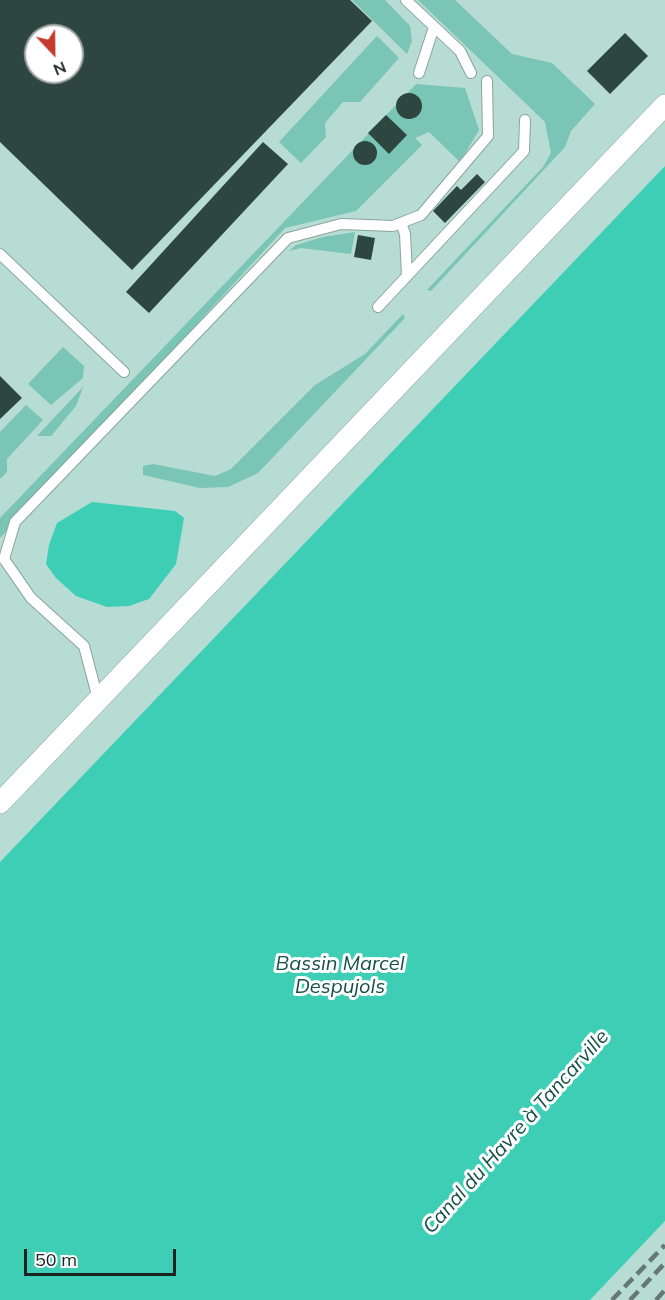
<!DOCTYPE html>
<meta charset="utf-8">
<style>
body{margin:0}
#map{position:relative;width:665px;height:1300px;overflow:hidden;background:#c9e5de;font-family:Mulish,sans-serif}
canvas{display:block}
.north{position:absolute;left:24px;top:24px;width:60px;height:60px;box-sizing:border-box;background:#fff;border:2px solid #a3a7a6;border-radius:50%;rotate:158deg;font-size:16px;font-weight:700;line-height:24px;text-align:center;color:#192421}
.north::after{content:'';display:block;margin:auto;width:21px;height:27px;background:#c73a2e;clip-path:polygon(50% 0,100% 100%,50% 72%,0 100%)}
.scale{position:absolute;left:24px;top:1249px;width:152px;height:27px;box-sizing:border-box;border:3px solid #192421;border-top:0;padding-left:8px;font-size:18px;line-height:21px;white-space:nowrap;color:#192421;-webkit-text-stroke:4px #fff;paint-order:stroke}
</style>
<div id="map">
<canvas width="665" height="1300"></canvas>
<div class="north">N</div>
<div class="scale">50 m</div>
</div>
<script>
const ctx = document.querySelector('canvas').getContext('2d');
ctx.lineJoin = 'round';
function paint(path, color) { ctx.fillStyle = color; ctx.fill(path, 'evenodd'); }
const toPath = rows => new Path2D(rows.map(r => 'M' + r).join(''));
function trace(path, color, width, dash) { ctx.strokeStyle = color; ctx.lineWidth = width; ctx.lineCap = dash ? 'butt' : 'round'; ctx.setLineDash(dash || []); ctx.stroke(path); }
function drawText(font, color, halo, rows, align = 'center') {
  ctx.font = font + ' Mulish,sans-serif'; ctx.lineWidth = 6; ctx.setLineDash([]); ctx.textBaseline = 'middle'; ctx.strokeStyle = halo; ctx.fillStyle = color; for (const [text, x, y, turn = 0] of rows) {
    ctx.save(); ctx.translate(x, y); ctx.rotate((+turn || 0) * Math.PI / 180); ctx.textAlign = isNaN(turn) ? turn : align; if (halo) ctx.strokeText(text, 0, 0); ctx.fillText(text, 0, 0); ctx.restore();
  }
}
paint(toPath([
 [0,0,665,0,665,166,0,862],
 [36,36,72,36,72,72,36,72],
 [665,1221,665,1300,590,1300]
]), '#b7dcd3');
paint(toPath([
 [352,0,385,0,410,26,412,41,407,54],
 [418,0,455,0,512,54,552,63,595,104,571,131,565,147,431,291,427,290,543,167,551,153,545,122],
 [377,36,399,58,360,102,343,102,325,123,326,137,301,163,279,142],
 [416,84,465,88,479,130,460,162,429,132,415,138,422,145,356,211,285,228,0,538,0,518],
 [355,232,351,254,301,248,289,251,296,245,323,237],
 [403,314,405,318,258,473,228,487,200,488,143,475,143,466,153,464,215,476,231,469,315,385,365,354],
 [63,347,84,366,83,378,51,405,28,384],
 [83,387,76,406,51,436,37,436],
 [26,405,43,420,7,459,7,472,0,479,0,432]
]), '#7ac5b5');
paint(toPath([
 [665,166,665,1221,590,1300,0,1300,0,862],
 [92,502,175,511,184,518,176,564,149,599,129,606,107,607,76,596,56,578,46,564,49,545,57,523]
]), '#3eceb5');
paint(toPath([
 [0,0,350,0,372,21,132,270,0,142],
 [36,36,72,36,72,72,36,72],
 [625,33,648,56,610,94,587,71],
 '396 106a13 13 0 1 1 26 0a13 13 0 1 1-26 0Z',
 [386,115,407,135,389,154,368,133],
 '353 153a12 12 0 1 1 24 0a12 12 0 1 1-24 0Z',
 [263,142,288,164,149,313,126,292],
 [477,174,485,182,445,223,433,211,457,186,461,190],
 [358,235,375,238,371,260,354,257],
 [0,376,22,398,0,419]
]), '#2d4640');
const lane = toPath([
 [406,0,460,51,471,73],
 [419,73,434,27],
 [401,223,405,234,407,276],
 [0,254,124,372],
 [378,307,524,151,525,120],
 [98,699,84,646,31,598,4,559,15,522,288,238,341,224,393,226,421,215,488,136,487,81]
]);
const street = toPath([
 [0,803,665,105]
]);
trace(lane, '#89a49d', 12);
trace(street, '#89a49d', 22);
trace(lane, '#fff', 10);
trace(street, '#fff', 21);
trace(toPath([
 [612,1300,665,1245],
 [630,1300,665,1263],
 [656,1300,665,1290]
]), '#667874', 4.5, [12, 6]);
drawText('italic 20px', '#155046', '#fff', [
 ["Bassin Marcel",340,964],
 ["Despujols",340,987],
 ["Canal du Havre à Tancarville",516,1132,-48]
]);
</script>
